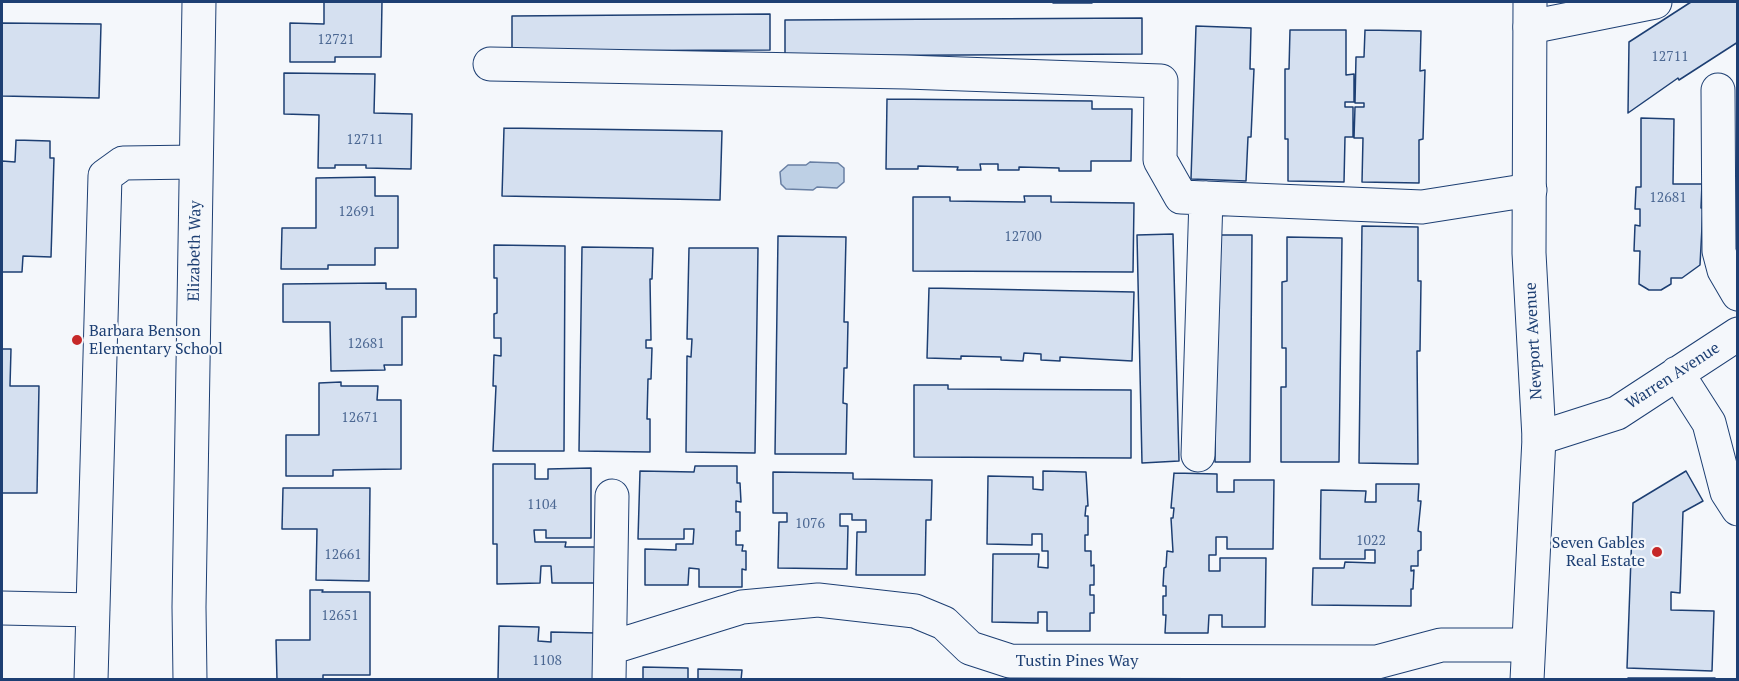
<!DOCTYPE html>
<style>
body{margin:0}
#map{position:relative;width:1739px;height:681px;overflow:hidden;background:#f4f7fb;font-family:"PT Serif",serif}
canvas{display:block}
.frame{position:absolute;inset:0;border:3px solid #1d3f73;pointer-events:none}
</style>
<div id="map">
<canvas width="1739" height="681"></canvas>
<div class="frame"></div>
</div>
<script>
const ctx = document.querySelector('canvas').getContext('2d');
ctx.lineJoin = 'round';
function paint(path, color) { ctx.fillStyle = color; ctx.fill(path, 'evenodd'); }
const toPath = rows => new Path2D(rows.map(r => 'M' + r).join(''));
function trace(path, color, width, dash) { ctx.strokeStyle = color; ctx.lineWidth = width; ctx.lineCap = dash ? 'butt' : 'round'; ctx.setLineDash(dash || []); ctx.stroke(path); }
function drawText(font, color, halo, rows, align = 'center') {
  ctx.font = font + ' "PT Serif",serif'; ctx.lineWidth = 4.5; ctx.setLineDash([]); ctx.textBaseline = 'middle'; ctx.strokeStyle = halo; ctx.fillStyle = color; for (const [text, x, y, turn = 0] of rows) {
    ctx.save(); ctx.translate(x, y); ctx.rotate((+turn || 0) * Math.PI / 180); ctx.textAlign = isNaN(turn) ? turn : align; if (halo) ctx.strokeText(text, 0, 0); ctx.fillText(text, 0, 0); ctx.restore();
  }
}
const water = toPath([
 [810,162,838,163,844,168,844,182,837,188,817,187,813,190,786,189,781,184,780,172,788,165,806,165,810,162]
]);
paint(water, '#bed0e5');
trace(water, '#687fa3', 1.5);
const building = toPath([
 [324,2,382,2,381,57,335,57,335,62,290,62,290,23,324,24,324,2],
 [1053,2,1092,2,1092,3,1053,3,1053,2],
 [1691,2,1738,2,1738,42,1679,80,1678,78,1628,113,1629,42,1691,2],
 [770,14,770,50,512,51,512,16,770,14],
 [1142,18,1142,54,785,56,785,20,1142,18],
 [2,23,101,24,99,98,2,96,2,23],
 [1196,26,1251,28,1250,69,1254,69,1251,137,1248,137,1246,181,1191,179,1196,26],
 [1290,30,1346,30,1346,75,1354,74,1354,102,1345,102,1345,107,1353,107,1353,137,1345,137,1344,182,1288,181,1288,139,1285,139,1285,69,1289,69,1290,30],
 [1365,30,1421,31,1420,71,1425,70,1423,139,1419,140,1419,183,1362,182,1363,138,1354,138,1355,107,1364,107,1364,103,1355,103,1356,57,1364,57,1365,30],
 [284,73,375,74,374,113,412,114,411,169,366,168,366,165,335,165,335,168,318,168,319,115,284,114,284,73],
 [887,99,1092,101,1092,109,1132,109,1131,161,1091,161,1091,171,1059,171,1059,168,1019,167,1019,170,998,170,998,164,980,164,981,170,957,170,958,167,918,166,918,169,886,169,887,99],
 [1641,118,1674,119,1673,184,1702,184,1701,208,1703,208,1700,265,1682,278,1671,278,1671,284,1661,290,1649,290,1639,284,1640,251,1634,251,1635,225,1640,226,1640,209,1635,209,1636,187,1641,187,1641,118],
 [504,128,722,131,720,200,502,196,504,128],
 [16,140,50,141,50,158,54,158,51,257,23,256,22,272,2,272,2,161,15,162,16,140],
 [375,177,375,196,398,196,398,248,375,248,375,265,328,265,328,269,281,269,282,228,316,228,316,178,375,177],
 [1024,196,1051,196,1051,202,1134,203,1133,272,913,271,913,197,950,197,950,201,1025,202,1024,196],
 [1362,226,1418,227,1418,281,1421,281,1420,351,1417,351,1418,464,1359,463,1362,226],
 [1173,234,1179,461,1142,463,1137,235,1173,234],
 [1217,235,1252,235,1250,462,1215,462,1217,235],
 [778,236,846,237,844,322,848,322,847,368,844,368,843,403,847,404,846,454,775,454,778,236],
 [1287,237,1342,238,1339,462,1281,462,1281,387,1286,387,1286,348,1282,348,1282,282,1287,281,1287,237],
 [494,245,565,246,564,451,493,451,496,386,493,386,494,355,501,356,501,338,494,338,494,314,497,313,497,278,494,278,494,245],
 [582,247,653,248,652,279,650,279,651,340,646,340,646,348,652,348,651,379,648,379,647,419,650,419,650,452,579,451,582,247],
 [689,248,758,248,755,453,686,452,687,356,691,357,692,339,687,339,689,248],
 [386,283,386,289,416,289,416,317,402,317,402,365,384,365,385,370,331,371,330,322,283,322,283,284,386,283],
 [929,288,1134,292,1132,361,1060,357,1060,361,1041,360,1041,354,1024,353,1023,361,1001,360,1001,357,961,356,961,359,927,358,929,288],
 [2,349,11,349,10,386,39,386,37,493,2,493,2,349],
 [341,382,341,386,378,386,377,400,401,400,401,469,333,470,333,476,286,476,286,435,319,435,319,383,341,382],
 [914,385,948,385,948,389,1131,390,1131,458,914,457,914,385],
 [493,464,535,464,535,479,548,479,548,469,591,468,591,538,546,538,546,530,534,530,535,542,566,542,565,547,598,547,598,583,552,583,551,566,541,566,540,583,497,584,497,544,493,544,493,464],
 [695,466,737,466,737,483,740,483,741,502,736,501,736,512,740,512,740,531,736,531,736,545,743,545,742,551,746,551,746,570,742,569,742,587,699,587,699,569,689,568,688,585,645,585,645,549,676,550,676,544,693,544,694,529,684,529,684,539,638,539,640,471,694,472,695,466],
 [1043,471,1086,472,1088,506,1086,506,1085,516,1088,516,1088,535,1085,535,1085,551,1091,551,1091,566,1094,565,1094,585,1090,585,1090,595,1094,595,1094,613,1090,613,1090,631,1047,631,1047,612,1038,612,1038,623,992,622,993,554,1039,554,1038,567,1048,568,1048,551,1042,551,1042,534,1032,534,1032,545,987,544,988,476,1033,477,1033,489,1043,490,1043,471],
 [1686,471,1703,501,1683,512,1680,593,1671,592,1671,610,1714,611,1712,671,1627,668,1633,503,1686,471],
 [773,472,853,473,853,479,932,480,931,520,926,520,925,575,856,575,857,532,866,532,866,520,852,520,852,514,840,514,840,526,848,526,847,569,778,568,779,522,787,522,787,513,773,513,773,472],
 [1174,473,1217,474,1217,492,1234,492,1234,480,1274,480,1273,549,1227,549,1227,537,1216,537,1216,555,1209,555,1209,571,1220,571,1220,558,1266,558,1265,627,1222,627,1222,615,1209,615,1208,633,1165,633,1166,615,1163,615,1163,596,1166,596,1166,586,1163,586,1164,568,1166,567,1167,551,1173,552,1171,518,1173,518,1174,508,1171,508,1174,473],
 [1376,484,1419,484,1418,501,1421,501,1418,531,1421,532,1421,550,1418,551,1418,566,1411,566,1411,571,1414,570,1413,589,1411,589,1411,606,1312,605,1313,568,1344,568,1345,562,1375,563,1375,550,1365,550,1365,559,1320,559,1321,490,1366,491,1365,502,1376,502,1376,484],
 [283,488,370,488,369,581,316,580,317,529,282,529,283,488],
 [310,590,323,590,322,592,370,592,370,675,323,675,323,680,277,680,276,640,310,640,310,590],
 [499,626,539,627,538,641,551,642,551,632,597,633,596,680,498,680,499,626],
 [643,667,688,668,688,680,643,680,643,667],
 [698,669,742,670,741,680,698,680,698,669],
 [1628,678,1715,678,1715,680,1628,680,1628,678]
]);
paint(building, '#d5e0f0');
trace(building, '#1d3f73', 1.5);
const minor = toPath([
 [1530,27,1655,2],
 [490,64,906,72,1161,81,1160,160,1181,197,1422,207,1530,190],
 [1718,90,1719,251,1724,270,1738,294],
 [1677,373,1709,423,1727,492,1738,509],
 [1539,438,1617,413,1738,334],
 [1198,455,1206,198],
 [2,608,93,610],
 [610,648,742,607,818,600,915,611,944,623,970,648,1010,661,1377,662,1441,645,1527,645],
 [91,680,105,176,123,163,196,162],
 [190,680,189,607,199,2],
 [609,680,612,496]
]);
const major = toPath([
 [1527,680,1539,438,1529,253,1530,2]
]);
trace(minor, '#1d3f73', 35);
trace(major, '#1d3f73', 35);
trace(minor, '#f4f7fb', 33);
trace(major, '#f4f7fb', 33);
for (const [x, y, r, color] of [
 [77,340,6,"#c62828"],
 [1657,552,6,"#c62828"]
]) { const dot = new Path2D(); dot.arc(x, y, r, 0, 2 * Math.PI); ctx.fillStyle = color; ctx.fill(dot); trace(dot, '#f4f7fb', 2); }
drawText('14px', '#4b6792', null, [
 ["12721",336,40],
 ["12711",1670,57],
 ["12711",365,140],
 ["12681",1668,198],
 ["12691",357,212],
 ["12700",1023,237],
 ["12681",366,344],
 ["12671",360,418],
 ["1104",542,505],
 ["1076",810,524],
 ["1022",1371,541],
 ["12661",343,555],
 ["12651",340,616],
 ["1108",547,661]
]);
drawText('16px', '#1d3f73', '#f4f7fb', [
 ["Elizabeth Way",195,251,-89],
 ["Newport Avenue",1534,341,-93],
 ["Warren Avenue",1673,376,-33],
 ["Tustin Pines Way",1077,661]
]);
drawText('16px', '#1d3f73', '#f4f7fb', [
 ["Barbara Benson",89,331],
 ["Elementary School",89,349],
 ["Seven Gables",1645,543,"right"],
 ["Real Estate",1645,561,"right"]
], 'left');
</script>
